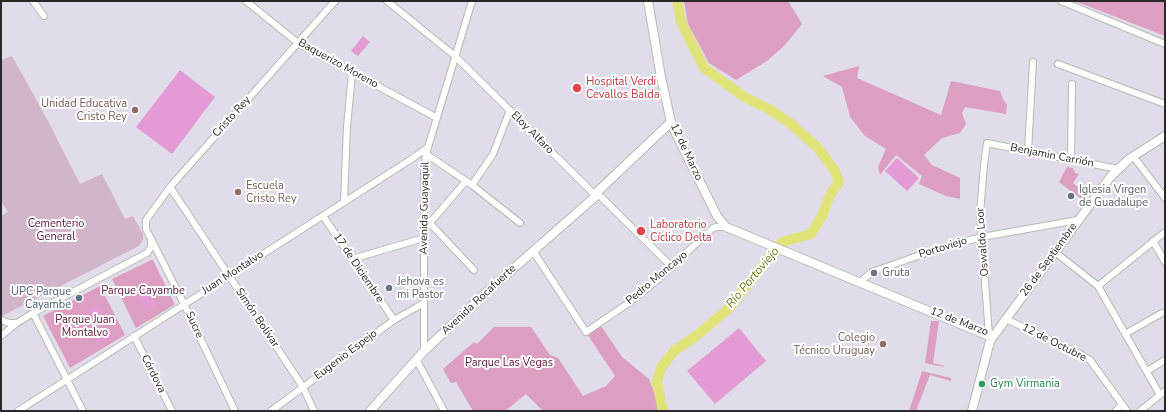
<!DOCTYPE html>
<meta charset="utf-8">
<style>
body{margin:0}
#map{position:relative;width:1166px;height:412px;overflow:hidden;background:#e1dcea;font-family:"Nunito Sans",sans-serif}
canvas{display:block}
.frame{position:absolute;inset:0;border:2px solid #292929;pointer-events:none}
</style>
<div id="map">
<canvas width="1166" height="412"></canvas>
<div class="frame"></div>
</div>
<script>
const ctx = document.querySelector('canvas').getContext('2d');
ctx.lineJoin = 'round';
function paint(path, color) { ctx.fillStyle = color; ctx.fill(path, 'evenodd'); }
const toPath = rows => new Path2D(rows.map(r => 'M' + r).join(''));
function trace(path, color, width, dash) { ctx.strokeStyle = color; ctx.lineWidth = width; ctx.lineCap = dash ? 'butt' : 'round'; ctx.setLineDash(dash || []); ctx.stroke(path); }
function drawText(font, color, halo, rows, align = 'center') {
  ctx.font = font + ' "Nunito Sans",sans-serif'; ctx.lineWidth = 4; ctx.setLineDash([]); ctx.textBaseline = 'middle'; ctx.strokeStyle = halo; ctx.fillStyle = color; for (const [text, x, y, turn = 0] of rows) {
    ctx.save(); ctx.translate(x, y); ctx.rotate((+turn || 0) * Math.PI / 180); ctx.textAlign = isNaN(turn) ? turn : align; if (halo) ctx.strokeText(text, 0, 0); ctx.fillText(text, 0, 0); ctx.restore();
  }
}
paint(toPath([
 [684,1,788,1,802,24,785,45,767,61,736,80,709,63,688,24],
 [1075,1,1165,1,1165,36],
 [859,66,857,78,941,115,951,81,1000,91,1003,99,1007,105,1006,114,965,107,962,113,966,124,960,133,942,138,924,155,932,165,960,178,960,199,946,196,919,184,922,176,896,155,880,175,878,167,886,149,865,136,850,117,842,87,823,76],
 [1067,167,1073,168,1075,173,1079,174,1073,183,1087,195,1083,200,1059,182],
 [151,260,153,260,174,303,174,305,136,328,112,279],
 [100,286,125,335,70,368,43,316],
 [931,321,939,321,933,363,944,366,944,367,925,363],
 [601,326,622,357,649,379,661,411,543,411,526,394,505,411,473,411,456,382,451,383,443,369,474,342,477,344,494,327,531,327,550,355,558,358,583,396,606,386,615,376,587,334],
 [922,371,951,378,951,381,930,375,916,411,909,411]
]), '#dc9ec1');
paint(toPath([
 [12,56,48,121,80,184,102,174,125,219,133,216,143,234,143,240,139,246,2,316,1,314,1,216,8,212,1,201,1,60]
]), '#d3b5ca');
paint(toPath([
 [363,36,370,42,358,56,351,51],
 [180,70,215,97,172,154,136,127],
 [897,158,919,178,907,191,885,171],
 [145,286,157,305,147,311,135,292],
 [97,304,105,318,95,324,86,309],
 [79,315,85,326,64,338,58,327],
 [109,327,114,336,98,345,93,337],
 [739,328,766,361,715,404,687,371]
]), '#e39ad5');
trace(toPath([
 [664,411,662,407,657,382,661,368,674,351,696,336,727,310,782,242,811,234,822,216,830,195,839,182,835,171,818,148,791,124,769,109,746,98,704,68,681,22,677,1]
]), '#e0e378', 10);
const street = toPath([
 [33,1,44,16],
 [246,1,298,43,437,118],
 [387,1,455,56,596,196,599,195,672,267],
 [1061,1,1165,44],
 [1058,64,1165,104],
 [1028,151,1033,62],
 [426,154,472,185,520,223],
 [1133,156,1165,198],
 [1071,160,1072,84],
 [472,185,493,154,510,110],
 [170,187,303,387,314,411],
 [344,202,347,127,352,73],
 [323,216,394,320],
 [424,217,474,270],
 [428,225,466,181],
 [1153,241,1165,262],
 [533,251,586,332,630,302,657,280,713,228,717,227,726,227],
 [1055,252,1098,286,1160,395],
 [352,259,424,238],
 [860,282,872,272,943,247,982,237,1078,220],
 [1098,286,1165,232],
 [33,313,83,411],
 [1006,319,1080,354,1090,360,1127,411],
 [1,320,9,323,17,323],
 [1125,334,1162,313],
 [1,336,17,323,33,313,147,253,151,247,151,241],
 [134,336,172,411],
 [989,336,980,213,984,165,987,143,1118,169],
 [424,351,424,172,426,154,472,1],
 [416,359,444,411],
 [1147,371,1165,360],
 [18,411,413,158,427,148],
 [235,411,184,304,146,229,146,220,170,187,335,1],
 [271,411,394,320,424,303],
 [1116,411,1122,404],
 [1140,411,1165,391]
]);
const secondary = toPath([
 [648,1,661,77,671,122,676,134,717,216,726,227,989,336,995,334],
 [594,195,671,122],
 [370,411,424,351,490,289,596,196],
 [972,411,990,341,995,334,1111,176,1129,159,1165,136]
]);
trace(street, '#b5bcb0', 8);
trace(secondary, '#b5bcb0', 10);
trace(street, '#fff', 6);
trace(secondary, '#fff', 8);
for (const [x, y, r, color] of [
 [577,88,5,"#e0444e"],
 [135,110,4,"#8d6e63"],
 [238,192,4,"#8d6e63"],
 [1071,196,4,"#6b7280"],
 [641,231,5,"#e0444e"],
 [874,273,4,"#6b7280"],
 [389,288,4,"#6b7280"],
 [79,298,4,"#5c6f8a"],
 [883,344,4,"#8d6e63"],
 [982,384,4,"#2e9e5b"]
]) { const dot = new Path2D(); dot.arc(x, y, r, 0, 2 * Math.PI); ctx.fillStyle = color; ctx.fill(dot); trace(dot, '#fff', 1.5); }
drawText('11px', '#292929', '#fff', [
 ["Baquerizo Moreno",338,64,29],
 ["Cristo Rey",232,117,-48],
 ["Eloy Alfaro",532,133,45],
 ["12 de Marzo",686,152,65],
 ["Benjamin Carrión",1052,156,11],
 ["Avenida Guayaquil",425,208,-89],
 ["Oswaldo Loor",983,242,-94],
 ["Portoviejo",943,248,-17],
 ["26 de Septiembre",1049,260,-54],
 ["17 de Diciembre",358,268,56],
 ["Juan Montalvo",233,273,-33],
 ["Pedro Moncayo",657,278,-40],
 ["Avenida Rocafuerte",479,300,-43],
 ["Simón Bolívar",257,318,56],
 ["12 de Marzo",959,322,21],
 ["Sucre",194,325,65],
 ["12 de Octubre",1054,343,27],
 ["Eugenio Espejo",346,355,-37],
 ["Córdova",153,374,63]
]);
drawText('11px', '#be3a42', '#fff', [
 ["Hospital Verdi",586,82],
 ["Cevallos Balda",586,95],
 ["Laboratorio",650,225],
 ["Cíclico Delta",650,238]
], 'left');
drawText('11px', '#785e54', '#fff', [
 ["Unidad Educativa",127,104],
 ["Cristo Rey",127,117],
 ["Escuela",246,186,"left"],
 ["Cristo Rey",246,199,"left"],
 ["Colegio",875,338],
 ["Técnico Uruguay",875,351]
], 'right');
drawText('11px', '#5b616d', '#fff', [
 ["Iglesia Virgen",1079,190],
 ["de Guadalupe",1079,203],
 ["Gruta",882,273],
 ["Jehova es",397,282],
 ["mi Pastor",397,295]
], 'left');
drawText('11px', '#60203c', '#fff', [
 ["Cementerio",56,224],
 ["General",56,237],
 ["Parque Cayambe",143,291],
 ["Parque Juan",85,320],
 ["Montalvo",85,333],
 ["Parque Las Vegas",509,363]
]);
drawText('11px', '#4e5e75', '#fff', [
 ["UPC Parque",71,292],
 ["Cayambe",71,305]
], 'right');
drawText('11px', '#27864d', '#fff', [
 ["Gym Virmania",990,384]
], 'left');
drawText('italic 12px', '#6f7b18', '#fff', [
 ["Río Portoviejo",753,278,-50]
]);
</script>
